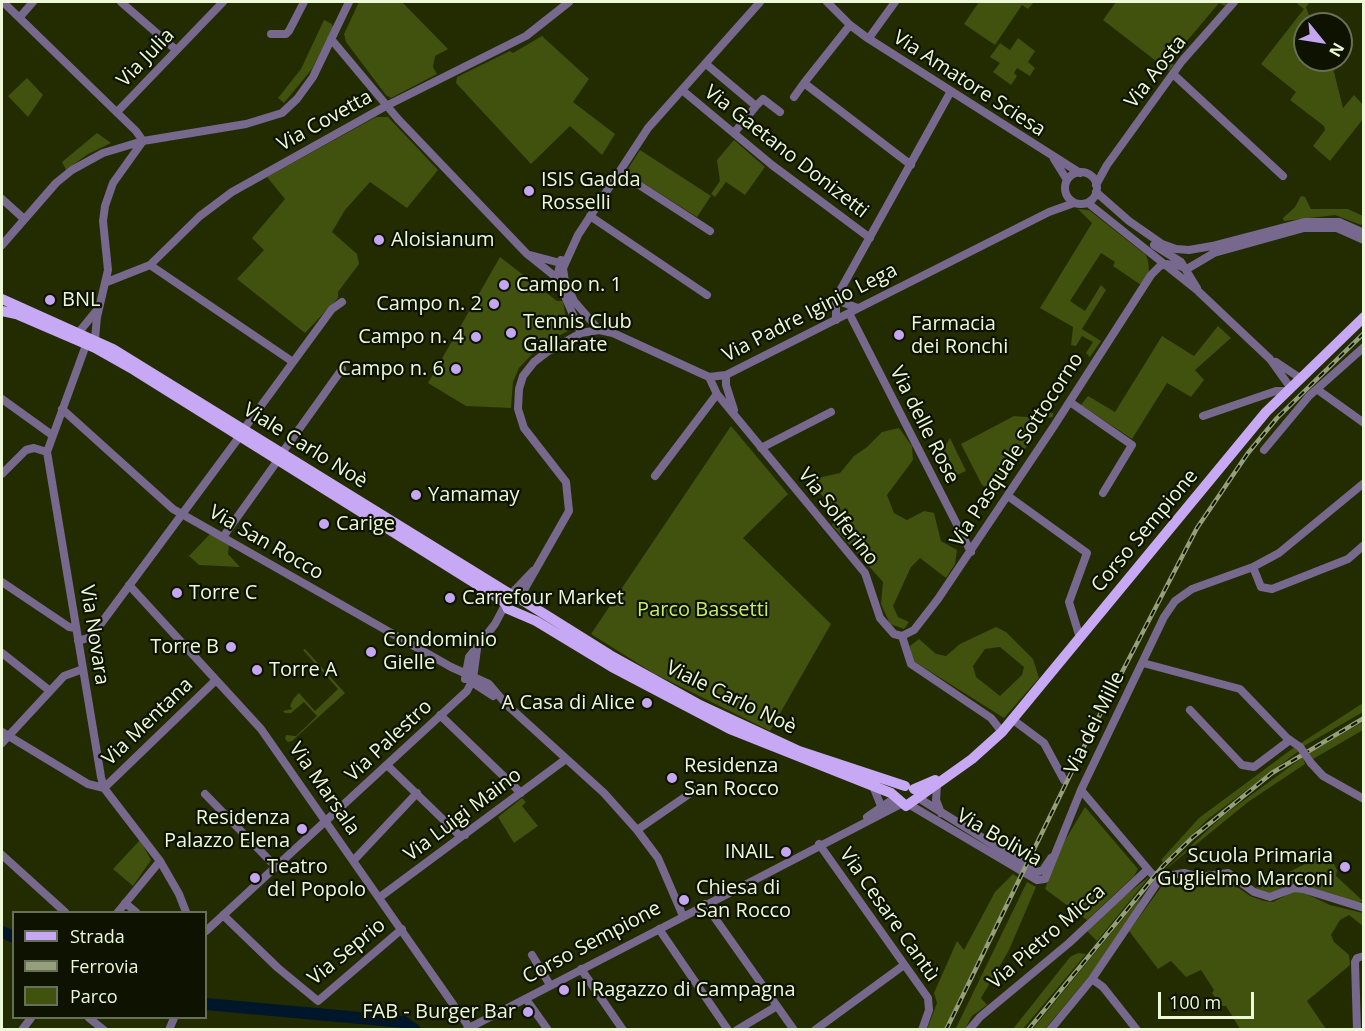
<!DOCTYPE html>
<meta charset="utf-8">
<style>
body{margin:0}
#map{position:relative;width:1365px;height:1031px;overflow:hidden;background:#222c00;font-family:"Open Sans",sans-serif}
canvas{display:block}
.frame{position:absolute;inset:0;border:3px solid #edf8d9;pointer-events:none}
.legend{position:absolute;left:12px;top:911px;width:195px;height:108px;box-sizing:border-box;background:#0d1300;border:2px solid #676f57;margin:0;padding:8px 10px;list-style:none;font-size:18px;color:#edf8d9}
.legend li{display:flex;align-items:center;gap:12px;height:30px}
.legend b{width:30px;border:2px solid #676f57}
.north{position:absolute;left:1293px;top:12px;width:60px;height:60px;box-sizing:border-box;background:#0d1300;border:2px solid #676f57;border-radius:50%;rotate:120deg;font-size:16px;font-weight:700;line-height:24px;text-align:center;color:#edf8d9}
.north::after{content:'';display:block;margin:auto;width:21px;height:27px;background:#c5a7f1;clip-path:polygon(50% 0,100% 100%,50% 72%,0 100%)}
.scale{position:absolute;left:1158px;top:992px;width:96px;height:27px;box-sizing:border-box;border:3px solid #edf8d9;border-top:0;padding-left:8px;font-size:18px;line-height:21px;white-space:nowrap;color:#edf8d9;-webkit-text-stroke:4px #0d1300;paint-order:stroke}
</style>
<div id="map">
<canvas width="1365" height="1031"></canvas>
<div class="frame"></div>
<ul class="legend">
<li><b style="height:8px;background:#c7a8f4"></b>Strada</li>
<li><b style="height:8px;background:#959f7b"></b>Ferrovia</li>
<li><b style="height:16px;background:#41510e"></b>Parco</li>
</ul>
<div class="north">N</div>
<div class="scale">100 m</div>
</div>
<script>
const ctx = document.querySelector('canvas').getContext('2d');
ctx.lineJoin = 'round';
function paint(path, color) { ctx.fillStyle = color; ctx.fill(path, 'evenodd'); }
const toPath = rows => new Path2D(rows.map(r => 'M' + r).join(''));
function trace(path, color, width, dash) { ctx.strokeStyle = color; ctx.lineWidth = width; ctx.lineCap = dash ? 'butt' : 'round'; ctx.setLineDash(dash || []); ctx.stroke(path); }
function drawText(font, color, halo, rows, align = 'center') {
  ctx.font = font + ' "Open Sans",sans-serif'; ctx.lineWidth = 4.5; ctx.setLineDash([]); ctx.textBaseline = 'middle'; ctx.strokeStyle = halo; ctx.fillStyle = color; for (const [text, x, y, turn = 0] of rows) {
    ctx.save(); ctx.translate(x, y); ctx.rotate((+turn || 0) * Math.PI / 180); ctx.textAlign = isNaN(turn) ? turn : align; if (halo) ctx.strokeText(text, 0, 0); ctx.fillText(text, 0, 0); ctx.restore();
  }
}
paint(toPath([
 [359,2,402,2,448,49,435,56,433,67,437,74,391,98,386,95,346,42,344,34],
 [979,2,1034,2,1028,9,1022,5,995,45,964,24],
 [1116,2,1228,2,1225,6,1219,3,1170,61,1174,65,1169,71,1103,20],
 [1295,2,1310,2,1306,7,1312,24,1305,24,1305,60,1331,60,1343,108,1354,95,1363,105,1363,119,1330,161,1313,146,1325,130,1324,126,1290,100,1296,92,1261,64,1304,9],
 [324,20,332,24,333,28,312,69,284,103,278,98,301,69],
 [542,36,589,79,573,102,615,134,602,155,570,126,531,164,456,83,457,77,510,51,513,53],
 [1018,38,1035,51,1028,62,1035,68,1030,76,1017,68,1014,73,1017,76,1011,85,993,72,1000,63,990,57,1000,43,1010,50],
 [27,78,43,95,28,117,8,96],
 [376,117,388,117,438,170,407,208,370,182,345,210,332,232,357,254,359,264,338,292,338,298,305,333,237,279,264,250,252,238,285,199,267,177],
 [97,133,111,143,88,154,66,170,62,162],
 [734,140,765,167,745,195,726,182,715,197,711,194,720,181,717,160],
 [640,150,711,196,697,217,626,172],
 [1301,196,1305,197,1311,209,1348,209,1363,216,1364,221,1361,225,1335,215,1284,221,1283,218,1295,207],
 [1078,209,1089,210,1146,255,1148,261,1149,271,1141,285,1113,266,1115,262,1101,253,1070,301,1085,311,1101,285,1106,290,1082,329,1101,341,1090,357,1086,353,1093,342,1082,336,1076,346,1071,345,1073,327,1040,308,1092,223],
 [500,257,557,301,563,301,568,331,541,345,519,368,513,382,511,408,466,406,428,383],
 [1218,326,1231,338,1195,370,1204,380,1191,397,1167,383,1132,439,1081,405,1088,396,1115,412,1162,336,1194,356],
 [1040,412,1053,413,1053,417,1045,418,996,494,982,485,961,444,1014,416,1039,418],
 [731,426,788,494,743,538,831,624,770,731,653,673,591,634],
 [899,428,912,446,913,460,887,495,894,513,907,520,924,511,934,513,941,541,957,550,955,564,946,578,920,558,911,567,893,606,898,617,909,622,904,629,890,624,881,604,883,582,832,525,838,512,817,490,813,479,840,473,854,456,867,447,882,432],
 [950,438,966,471,957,475,945,451,941,452,938,446,939,443,945,447],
 [210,534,229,545,228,554,240,567,199,565,189,556],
 [996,627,1006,632,1033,659,1039,678,1004,718,912,660,910,646,919,639,936,654,946,656,960,644],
 [1000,647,1024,667,1022,675,1000,696,976,677,973,666,985,649],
 [305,649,345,693,292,741,288,742,285,739,286,735,296,736,317,716,304,702,291,713,285,713,283,711,292,709,290,706,294,698,299,693,315,711,338,689,303,650],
 [1363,703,1363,712,1304,746,1301,743],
 [1363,722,1363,730,1313,759,1309,753],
 [1296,746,1299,751,1208,819,1164,863,1161,860,1199,818],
 [1303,757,1305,764,1248,802,1161,873,1224,815],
 [522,798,526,802,522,806,538,826,514,843,498,817],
 [1085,807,1138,869,1134,876,1087,920,1045,889,1058,852],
 [140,840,151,860,133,886,113,869],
 [1316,849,1324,858,1334,864,1337,870,1336,876,1363,901,1358,903,1304,886,1266,894,1255,889,1264,880,1275,879,1305,864,1312,859,1310,854],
 [1013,874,1019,878,944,1029,927,1029,937,1003,934,993,957,941,964,950,995,892],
 [1150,876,1097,941,1087,931,1118,901],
 [1223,877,1250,896,1264,901,1273,902,1294,891,1300,891,1330,905,1363,913,1363,926,1349,915,1340,920,1331,935,1334,942,1349,955,1350,965,1307,1001,1326,1029,1240,1029,1226,1006,1222,1006,1212,993,1214,990,1201,970,1186,977,1171,961,1158,969,1129,931,1164,883,1180,881,1201,882],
 [1027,882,1036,887,1009,950,981,998,987,1005,972,1016,965,1029,955,1030],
 [1140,898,1139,904,1090,975,1045,1029,1032,1030],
 [1078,953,1086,954,1023,1029,1013,1029,1070,957]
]), '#41510e');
trace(toPath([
 [2,932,14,937],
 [206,1004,404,1022,415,1030]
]), '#00172b', 12);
trace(toPath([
 [3,2,136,131,143,141],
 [121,2,175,49],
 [827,2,850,25,866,37,1080,173],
 [20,17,33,2],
 [850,25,804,83,911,165],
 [271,34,286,34,289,31,304,2],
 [869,38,895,2],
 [331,39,398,119,527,254,557,278],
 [706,64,756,106,734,133],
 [1173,74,1283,176],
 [682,90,772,165,870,238],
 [794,97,804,83],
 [756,106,763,99,780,112],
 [117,112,223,2],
 [1054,159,1067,180],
 [619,172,710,231],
 '1065 188a16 16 0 1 1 32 0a16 16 0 1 1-32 0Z',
 [1096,185,1107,165,1182,61,1234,2],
 [1096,192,1129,221,1162,244,1176,249,1189,250,1212,246,1304,222,1339,222,1364,233],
 [2,199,23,218],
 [1088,203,1198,291,1270,359,1290,387],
 [590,216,707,295],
 [2,245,56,183,72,170,103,153,143,141,246,124,282,113,297,99,313,77,349,2],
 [1154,245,1181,262,1197,288],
 [530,255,564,264],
 [561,260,557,278,581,333],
 [1173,263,1187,269,1214,253,1304,228,1337,228,1364,240],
 [150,265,293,362],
 [107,282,150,265,200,216,232,192,386,106,526,36,569,2],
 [841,290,844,303,858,308],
 [849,313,971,552],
 [836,320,836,301,841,289,951,91],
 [599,330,574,301,565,282,563,268,578,235,648,128,760,2],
 [79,332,97,310],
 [95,339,97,317,108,270,103,221,105,206,113,183,143,141],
 [86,345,47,452,101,777,104,788,160,861,179,894,186,912],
 [1276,362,1300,378],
 [726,375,726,385,734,410],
 [709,377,717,394,865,573,880,618,894,634,902,636,911,664,991,718,1002,732],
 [1318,390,1364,423],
 [2,399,52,435],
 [1070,402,1132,445,1103,493],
 [62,409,173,509,451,667,489,684,506,704,604,793,637,830,658,858,683,916],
 [1203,416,1276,391,1286,391],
 [244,429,332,309,342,302],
 [761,448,831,412],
 [1264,450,1309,396,1364,347],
 [282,453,342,369],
 [2,474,26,450,34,448,47,452],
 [655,476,717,394],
 [1008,496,1087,553,1069,602,1080,638],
 [223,537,278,460],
 [1253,567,1261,587,1272,589,1348,559,1364,545],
 [2,582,69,627,76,628],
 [129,585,261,729,471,1030],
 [512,593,533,571],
 [520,597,569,511,566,482,524,428,518,409,519,389,523,376,534,362,547,352,581,333,599,330,613,333,709,377,726,375,1049,212,1074,203],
 [902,636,914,630,938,599,1054,426,1151,275,1160,266,1167,264],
 [78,641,91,637,240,436],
 [2,653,50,691],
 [1143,663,1240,689,1287,738,1300,747],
 [465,679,469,657,495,624,505,605],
 [473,679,476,685,493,696],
 [1190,710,1242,765,1254,767,1290,740],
 [440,715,521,793],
 [1012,719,1044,743,1064,780],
 [2,732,88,784,104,788,216,680],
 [2,743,64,676,83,669],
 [1311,763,1323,776,1364,799],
 [388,766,459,835,465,835],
 [937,785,936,800,941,813],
 [873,786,881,806],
 [1081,790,1152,874,1161,877,1184,873,1200,877,1228,873,1254,892,1270,897,1294,888,1303,889,1364,908],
 [205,794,276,867],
 [917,797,1037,872,1043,870,1051,858],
 [910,805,1037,880,1045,879,1081,790,1164,617,1175,601,1192,589,1253,567,1279,553,1364,483],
 [867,817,896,797],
 [637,830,695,790],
 [819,844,928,998,929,1010,922,1030],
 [2,855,65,912],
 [354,860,417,793],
 [380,897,566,759],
 [125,903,136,912],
 [705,904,794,1030],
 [118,912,160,861],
 [223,915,278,968,318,1001,402,929],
 [659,929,728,1030],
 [206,931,467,691,473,679,477,649],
 [532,955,550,985],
 [581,969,623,1030],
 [1092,979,1103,987,1137,1030],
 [526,999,548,1030],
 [89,1018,104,1030],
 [467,1029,901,804],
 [22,1030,31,1018],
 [169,1030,174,1018],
 [737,1030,777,1006],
 [815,1030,904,965],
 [969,1030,980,1017,1069,943,1147,870],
 [1050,1030,1092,979,1161,877],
 [1357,1030,1355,962,1357,958,1364,956]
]), '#77688d', 8);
trace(toPath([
 [2,299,113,349,510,594],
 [2,311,16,314,95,348,134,370,489,592,505,603,508,609,536,621,612,667,730,729,891,793,906,806,972,759,1002,732,1266,412,1364,317],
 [522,600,610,655,700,705,799,751,905,786],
 [914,789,935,780]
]), '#c7a8f4', 10);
const rail = toPath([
 [946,1030,1095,724,1197,528,1248,453,1277,418,1364,333],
 [1028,1030,1163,866,1193,837,1272,773,1364,718]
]);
trace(rail, '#959f7b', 4.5);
trace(rail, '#0d1300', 2, [7]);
trace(toPath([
 [1300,747,1311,763]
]), '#77688d', 8);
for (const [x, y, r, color] of [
 [529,191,6,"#c5a7f1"],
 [379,240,6,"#c5a7f1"],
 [504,285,6,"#c5a7f1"],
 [50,300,6,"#c5a7f1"],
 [494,304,6,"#c5a7f1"],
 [511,333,6,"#c5a7f1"],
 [899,335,6,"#c5a7f1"],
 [476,337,6,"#c5a7f1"],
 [456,369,6,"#c5a7f1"],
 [416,495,6,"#c5a7f1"],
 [324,524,6,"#c5a7f1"],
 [177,593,6,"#c5a7f1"],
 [450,598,6,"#c5a7f1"],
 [231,647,6,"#c5a7f1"],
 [371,652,6,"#c5a7f1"],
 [257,670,6,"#c5a7f1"],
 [647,703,6,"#c5a7f1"],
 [672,778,6,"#c5a7f1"],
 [302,829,6,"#c5a7f1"],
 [786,852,6,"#c5a7f1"],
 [1345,867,6,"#c5a7f1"],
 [255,878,6,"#c5a7f1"],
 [684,900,6,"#c5a7f1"],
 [564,990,6,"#c5a7f1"],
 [528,1012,6,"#c5a7f1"]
]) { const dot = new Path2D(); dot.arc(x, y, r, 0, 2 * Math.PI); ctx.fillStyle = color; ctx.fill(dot); trace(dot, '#0d1300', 2); }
drawText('20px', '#edf8d9', '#0d1300', [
 ["Via Julia",146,58,-46],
 ["Via Aosta",1156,72,-52],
 ["Via Amatore Sciesa",969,84,33],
 ["Via Covetta",325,121,-29],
 ["Via Gaetano Donizetti",786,152,38],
 ["Via Padre Iginio Lega",810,313,-27],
 ["Via delle Rose",924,425,63],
 ["Viale Carlo Noè",305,446,32],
 ["Via Pasquale Sottocorno",1017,450,-57],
 ["Via Solferino",838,517,52],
 ["Corso Sempione",1145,531,-50],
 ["Via San Rocco",266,543,30],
 ["Via Novara",94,635,81],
 ["Viale Carlo Noè",731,698,26],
 ["Via Mentana",148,722,-44],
 ["Via dei Mille",1095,723,-64],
 ["Via Palestro",389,741,-43],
 ["Via Marsala",324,789,55],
 ["Via Luigi Maino",463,815,-37],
 ["Via Bolivia",999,838,30],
 ["Via Cesare Cantù",889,915,55],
 ["Via Pietro Micca",1047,937,-41],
 ["Corso Sempione",592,943,-28],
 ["Via Seprio",347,952,-39]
]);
drawText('20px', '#edf8d9', '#0d1300', [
 ["ISIS Gadda",541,180],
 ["Rosselli",541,203],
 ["Aloisianum",391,240],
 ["Campo n. 1",516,285],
 ["BNL",62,300],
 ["Campo n. 2",482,304,"right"],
 ["Tennis Club",523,322],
 ["Gallarate",523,345],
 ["Farmacia",911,324],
 ["dei Ronchi",911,347],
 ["Campo n. 4",464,337,"right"],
 ["Campo n. 6",444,369,"right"],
 ["Yamamay",428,495],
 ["Carige",336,524],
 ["Torre C",189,593],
 ["Carrefour Market",462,598],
 ["Condominio",383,640],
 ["Gielle",383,663],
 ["Torre B",219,647,"right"],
 ["Torre A",269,670],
 ["A Casa di Alice",635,703,"right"],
 ["Residenza",684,766],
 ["San Rocco",684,789],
 ["Residenza",290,818,"right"],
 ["Palazzo Elena",290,841,"right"],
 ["INAIL",774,852,"right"],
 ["Scuola Primaria",1333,856,"right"],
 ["Guglielmo Marconi",1333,879,"right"],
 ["Teatro",267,867],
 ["del Popolo",267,890],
 ["Chiesa di",696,888],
 ["San Rocco",696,911],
 ["Il Ragazzo di Campagna",576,990],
 ["FAB - Burger Bar",516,1012,"right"]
], 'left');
drawText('20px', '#c8eb6a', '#0d1300', [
 ["Parco Bassetti",703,610]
]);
</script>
